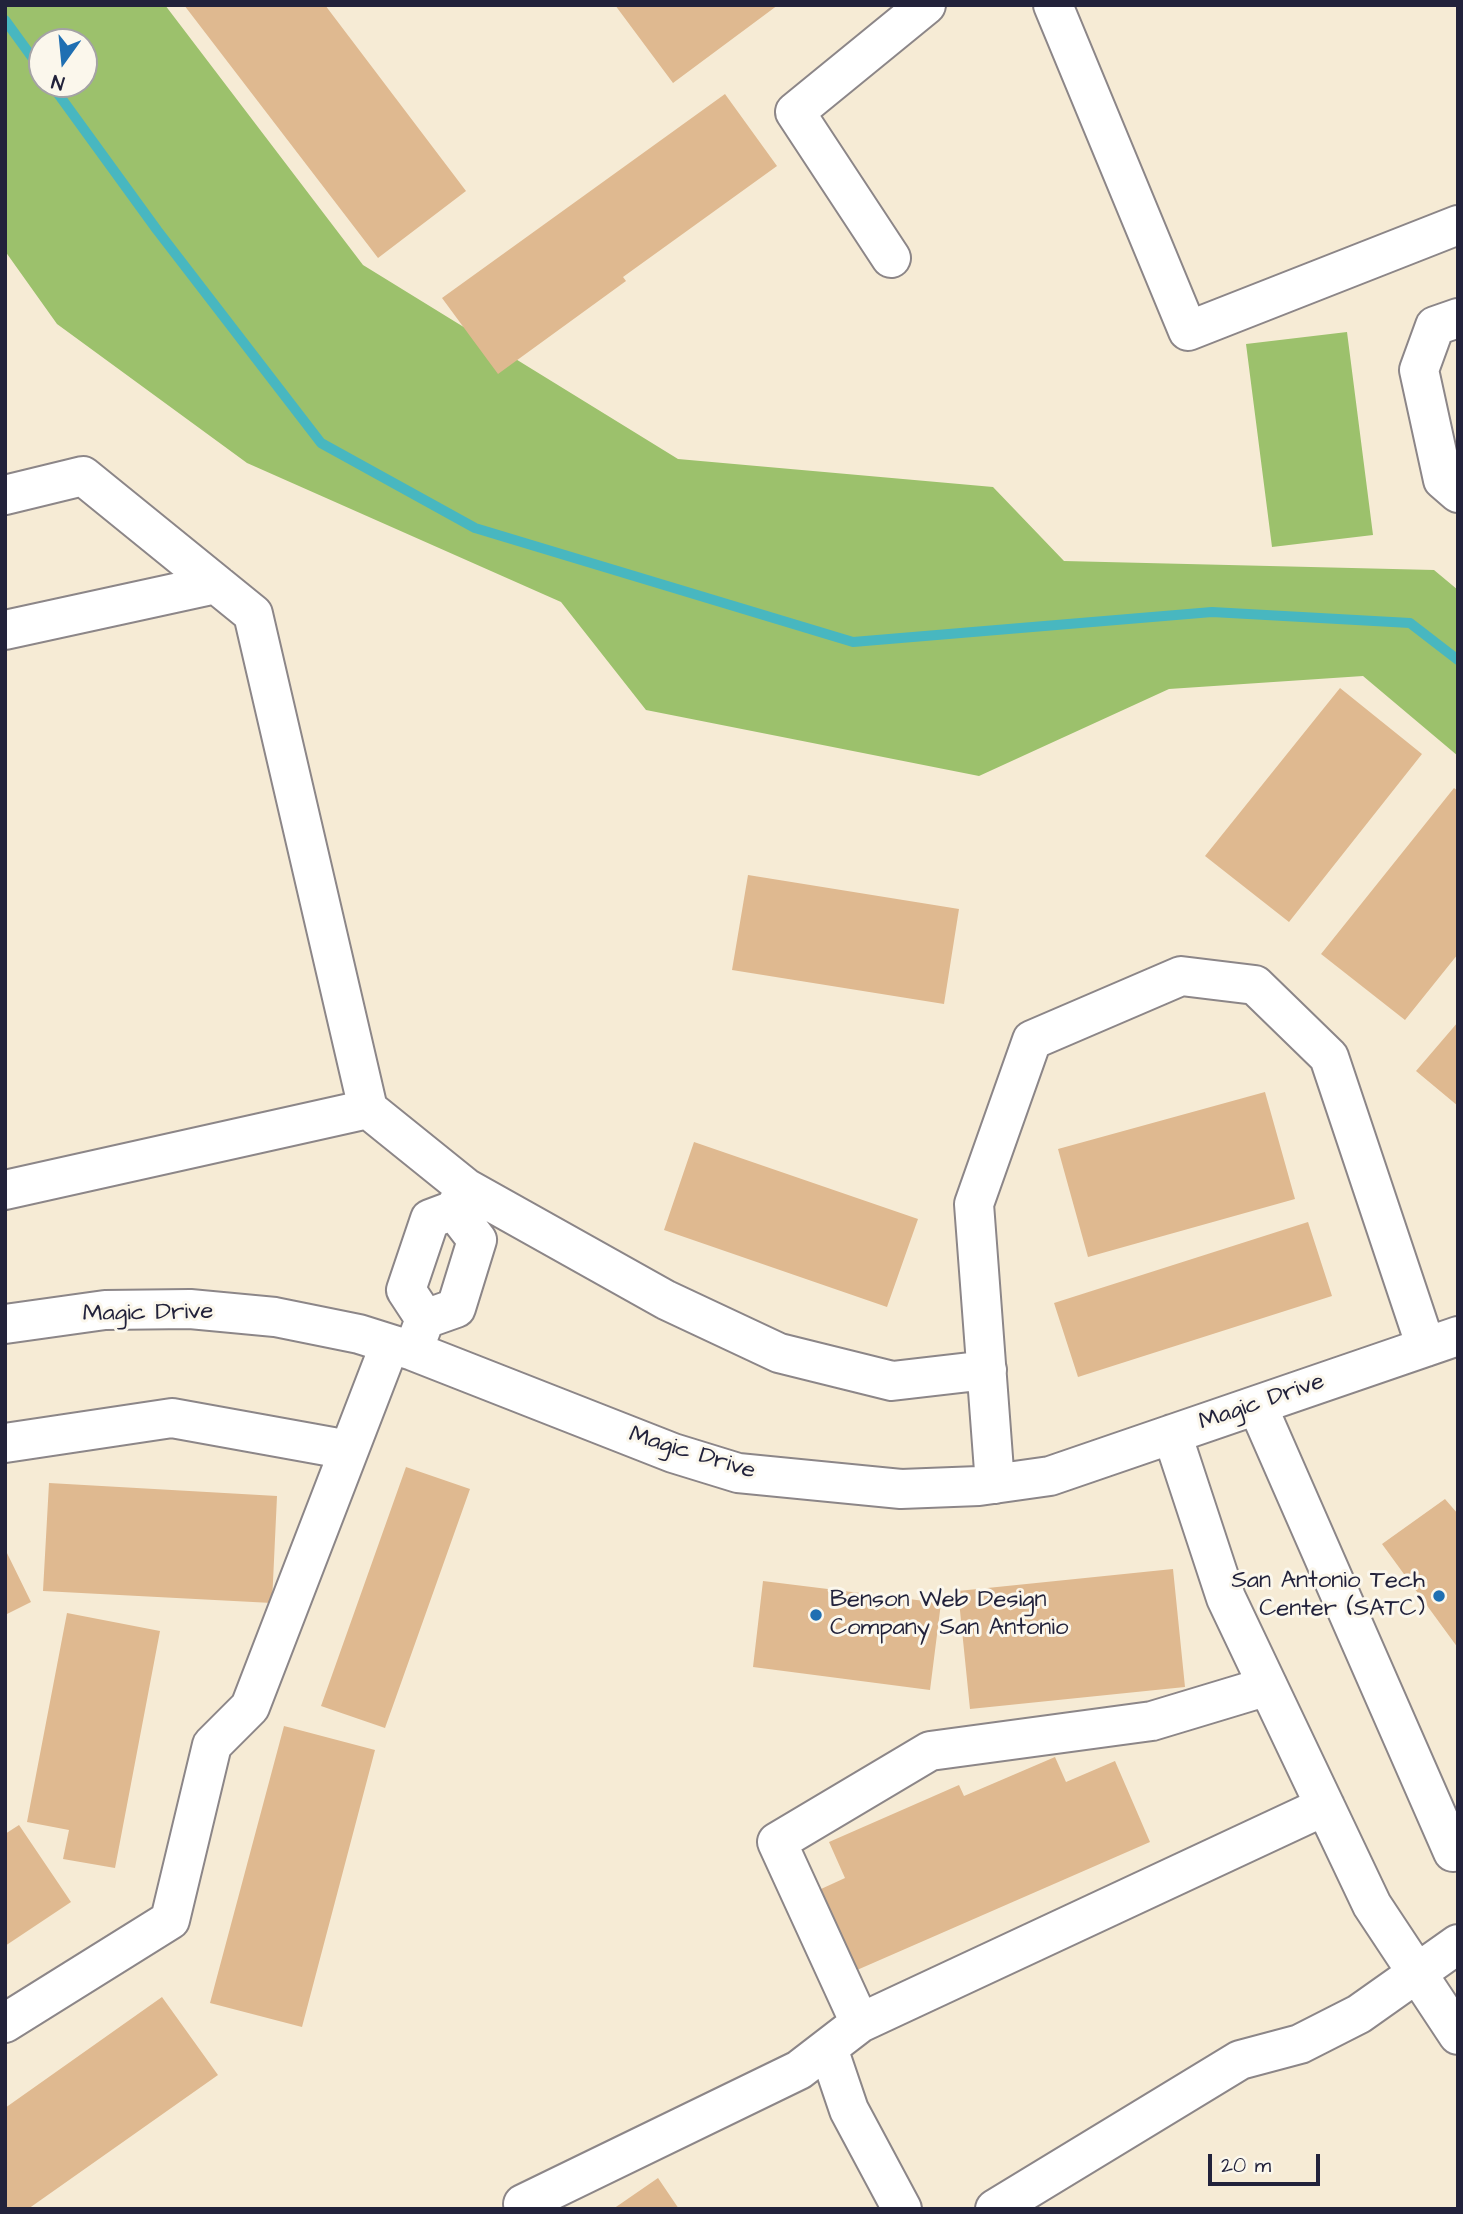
<!DOCTYPE html>
<style>
body{margin:0}
#map{position:relative;width:1463px;height:2214px;overflow:hidden;background:#f6ebd5;font-family:"Architects Daughter",sans-serif}
canvas{display:block}
.frame{position:absolute;inset:0;border:7px solid #22223b;pointer-events:none}
.north{position:absolute;left:28px;top:28px;width:70px;height:70px;box-sizing:border-box;background:#fbf7ec;border:2px solid #a4a2a5;border-radius:50%;rotate:195deg;font-size:19px;font-weight:700;line-height:28px;text-align:center;color:#22223b}
.north::after{content:'';display:block;margin:auto;width:24px;height:32px;background:#1f6fb2;clip-path:polygon(50% 0,100% 100%,50% 72%,0 100%)}
.scale{position:absolute;left:1208px;top:2154px;width:112px;height:32px;box-sizing:border-box;border:4px solid #22223b;border-top:0;padding-left:9px;font-size:21px;line-height:24px;white-space:nowrap;color:#22223b;-webkit-text-stroke:5px #fbf7ec;paint-order:stroke}
</style>
<div id="map">
<canvas width="1463" height="2214"></canvas>
<div class="frame"></div>
<div class="north">N</div>
<div class="scale">20 m</div>
</div>
<script>
const ctx = document.querySelector('canvas').getContext('2d');
ctx.lineJoin = 'round';
function paint(path, color) { ctx.fillStyle = color; ctx.fill(path, 'evenodd'); }
const toPath = rows => new Path2D(rows.map(r => 'M' + r).join(''));
function trace(path, color, width, dash) { ctx.strokeStyle = color; ctx.lineWidth = width; ctx.lineCap = dash ? 'butt' : 'round'; ctx.setLineDash(dash || []); ctx.stroke(path); }
function drawText(font, color, halo, rows, align = 'center') {
  ctx.font = font + ' "Architects Daughter",sans-serif'; ctx.lineWidth = 6; ctx.setLineDash([]); ctx.textBaseline = 'middle'; ctx.strokeStyle = halo; ctx.fillStyle = color; for (const [text, x, y, turn = 0] of rows) {
    ctx.save(); ctx.translate(x, y); ctx.rotate((+turn || 0) * Math.PI / 180); ctx.textAlign = isNaN(turn) ? turn : align; if (halo) ctx.strokeText(text, 0, 0); ctx.fillText(text, 0, 0); ctx.restore();
  }
}
paint(toPath([
 [5,5,165,5,363,265,678,459,993,487,1064,561,1434,570,1458,590,1458,756,1363,676,1169,689,979,776,646,710,561,602,247,463,57,324,5,251],
 [42,42,84,42,84,84,42,84],
 [1347,332,1373,535,1272,547,1246,344]
]), '#9cc16c');
trace(toPath([
 [5,20,42,71],
 [51,84,157,230,321,443,475,528,853,642,1212,612,1410,623,1458,660]
]), '#48b7c0', 10);
paint(toPath([
 [184,5,325,5,466,191,378,258],
 [615,5,778,5,673,83],
 [725,94,777,166,623,277,626,281,498,374,442,298],
 [1340,688,1422,754,1289,922,1205,856],
 [1454,788,1458,791,1458,954,1405,1020,1321,954],
 [748,875,959,909,944,1004,732,970],
 [1458,1022,1458,1106,1416,1071],
 [1265,1092,1295,1199,1088,1257,1058,1149],
 [694,1142,918,1219,887,1307,664,1230],
 [1308,1222,1332,1296,1078,1377,1054,1303],
 [406,1467,470,1489,385,1728,321,1706],
 [49,1483,277,1496,272,1603,43,1591],
 [1445,1499,1458,1514,1458,1648,1382,1544],
 [5,1549,31,1602,5,1615],
 [1173,1569,1185,1687,970,1709,958,1591],
 [763,1581,941,1603,930,1690,753,1667],
 [67,1613,160,1631,115,1868,63,1859,69,1830,27,1822],
 [284,1726,375,1750,302,2027,210,2003],
 [1055,1757,1066,1782,1115,1761,1150,1842,857,1970,821,1889,845,1878,829,1842,959,1785,964,1796],
 [19,1825,71,1902,5,1946,5,1834],
 [162,1997,218,2075,28,2209,5,2209,5,2108],
 [658,2178,679,2209,613,2209]
]), '#dfb990');
const minor = toPath([
 [1053,5,1188,331,1458,225],
 [891,258,795,112,926,5],
 [1458,318,1435,326,1419,370,1443,480,1458,493],
 [5,495,83,476,253,614,368,1109,466,1188,454,1210,430,1219,406,1290,425,1319],
 [5,630,216,584],
 [466,1188,666,1300,779,1353,892,1381,987,1370],
 [5,1190,368,1109],
 [5,1324,105,1310,190,1309,275,1317,359,1334,413,1351,673,1453,738,1473,901,1489,979,1486,1050,1476,1458,1336],
 [416,1343,425,1319,456,1308,477,1240,454,1210],
 [1257,1405,1453,1852,1458,1849],
 [1172,1434,1226,1598,1372,1905,1458,2035],
 [5,1443,172,1418,349,1450],
 [995,1484,974,1204,1032,1040,1181,976,1255,985,1329,1057,1426,1347],
 [1268,1686,1152,1721,930,1751,777,1842,860,2023,1325,1806],
 [5,2023,170,1920,212,1745,250,1707,390,1344],
 [828,2048,849,2110,902,2209],
 [525,2209,523,2204,799,2070,860,2023],
 [995,2209,1240,2060,1300,2044,1359,2014,1458,1944]
]);
trace(minor, '#8c8688', 42);
trace(minor, '#fff', 38);
for (const [x, y, r, color] of [
 [1439,1596,7,"#1f6fb2"],
 [816,1615,7,"#1f6fb2"]
]) { const dot = new Path2D(); dot.arc(x, y, r, 0, 2 * Math.PI); ctx.fillStyle = color; ctx.fill(dot); trace(dot, '#fbf7ec', 2.5); }
drawText('24px', '#22223b', '#fbf7ec', [
 ["Magic Drive",148,1314,-1],
 ["Magic Drive",1262,1403,-19],
 ["Magic Drive",692,1454,17]
]);
drawText('24px', '#22223b', '#fbf7ec', [
 ["San Antonio Tech",1425,1582],
 ["Center (SATC)",1425,1610],
 ["Benson Web Design",830,1601,"left"],
 ["Company San Antonio",830,1629,"left"]
], 'right');
</script>
